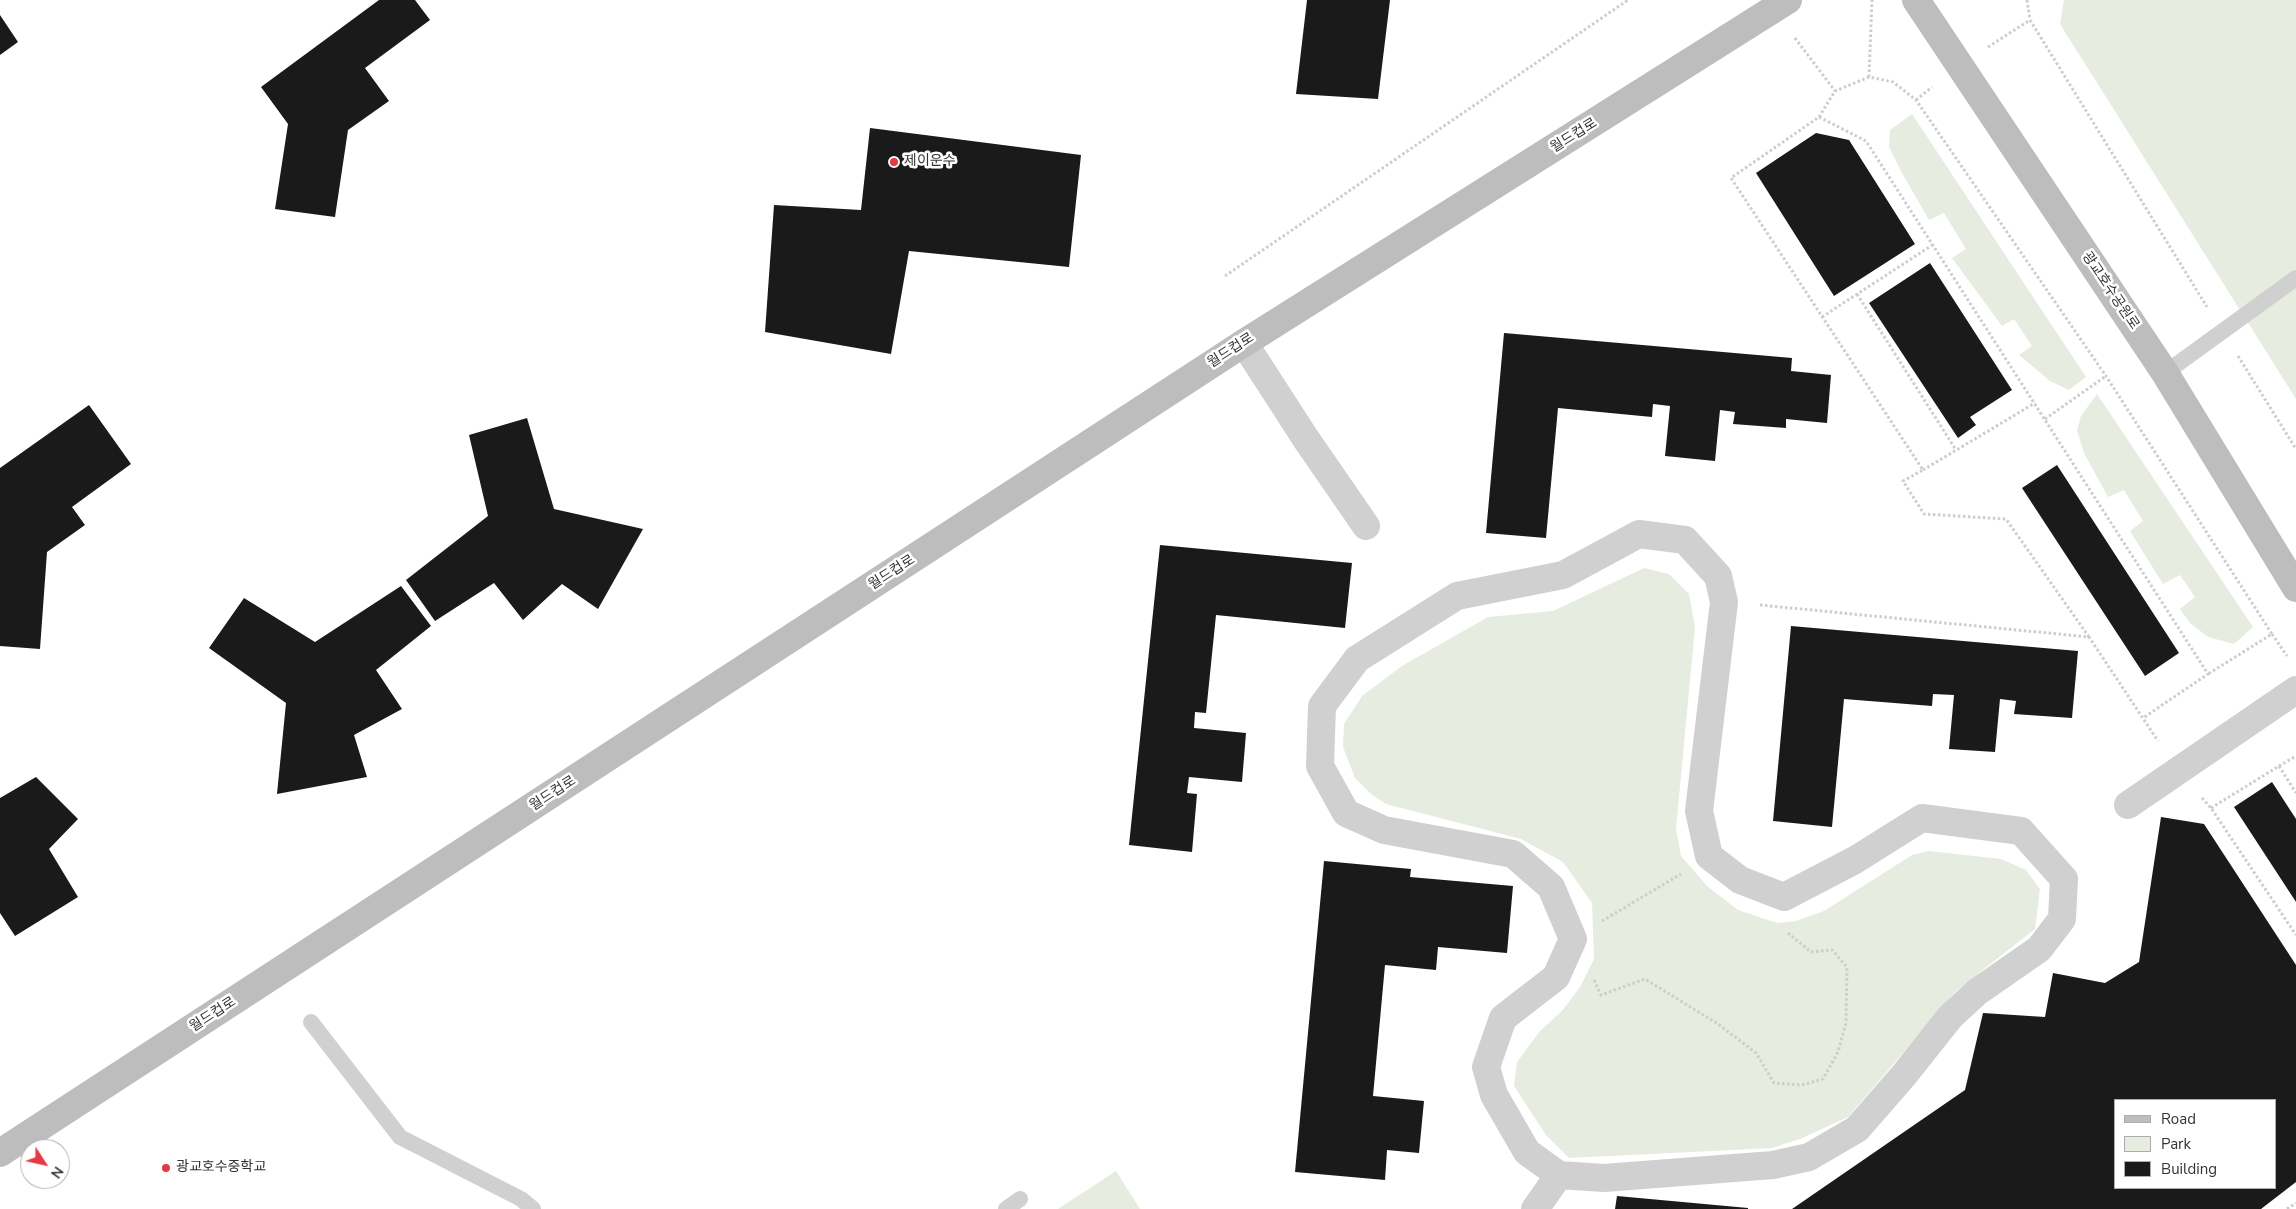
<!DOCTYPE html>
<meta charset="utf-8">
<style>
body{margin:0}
#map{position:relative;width:2296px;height:1209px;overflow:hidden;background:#fff;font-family:"Nunito Sans",sans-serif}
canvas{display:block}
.legend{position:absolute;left:2114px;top:1099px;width:162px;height:90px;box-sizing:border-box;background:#fff;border:1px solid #adadad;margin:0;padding:6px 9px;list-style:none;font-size:15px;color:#333}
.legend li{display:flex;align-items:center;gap:10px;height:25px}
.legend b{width:25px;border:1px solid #adadad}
.north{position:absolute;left:20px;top:1139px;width:50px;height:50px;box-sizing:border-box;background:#fff;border:1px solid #adadad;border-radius:50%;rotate:125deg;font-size:14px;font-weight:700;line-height:20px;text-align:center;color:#333}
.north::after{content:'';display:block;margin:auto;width:18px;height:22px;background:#e63946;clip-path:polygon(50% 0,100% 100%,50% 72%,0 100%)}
</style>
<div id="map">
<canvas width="2296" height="1209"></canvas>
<ul class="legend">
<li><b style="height:6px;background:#bdbdbd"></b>Road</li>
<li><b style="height:14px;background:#e6ecdf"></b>Park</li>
<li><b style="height:14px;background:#1a1a1a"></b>Building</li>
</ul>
<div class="north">N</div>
</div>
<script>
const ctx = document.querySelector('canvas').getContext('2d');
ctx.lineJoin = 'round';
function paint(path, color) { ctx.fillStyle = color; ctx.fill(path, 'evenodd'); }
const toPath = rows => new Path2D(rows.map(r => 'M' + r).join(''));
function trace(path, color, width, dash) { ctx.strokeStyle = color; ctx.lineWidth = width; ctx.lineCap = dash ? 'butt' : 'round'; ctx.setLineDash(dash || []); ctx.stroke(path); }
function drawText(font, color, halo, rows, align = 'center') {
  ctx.font = font + ' "Nunito Sans","Noto Sans KR",sans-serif'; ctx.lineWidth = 5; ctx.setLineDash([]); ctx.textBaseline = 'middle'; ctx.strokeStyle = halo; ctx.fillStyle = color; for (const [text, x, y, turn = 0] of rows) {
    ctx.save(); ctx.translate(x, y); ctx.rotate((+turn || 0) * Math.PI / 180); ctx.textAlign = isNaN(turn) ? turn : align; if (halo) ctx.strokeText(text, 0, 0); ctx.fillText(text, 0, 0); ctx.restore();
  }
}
paint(toPath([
 [2064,0,2296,0,2296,399,2060,24],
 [1912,114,2086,377,2069,390,2050,381,2019,355,2032,346,2014,319,2002,326,1952,258,1966,249,1944,213,1929,220,1901,171,1889,147,1890,130],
 [2097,394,2253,627,2234,644,2208,637,2190,623,2180,609,2195,597,2180,575,2163,584,2130,531,2143,521,2124,490,2108,497,2084,453,2077,430,2081,416],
 [1644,568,1669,574,1689,594,1695,627,1676,829,1681,856,1707,886,1738,910,1777,923,1796,921,1824,911,1912,855,1929,851,2001,859,2026,870,2040,889,2035,929,1956,991,1848,1117,1800,1139,1772,1148,1569,1158,1546,1135,1514,1086,1517,1062,1540,1031,1562,1011,1580,987,1594,959,1592,903,1563,862,1521,839,1386,804,1371,794,1355,778,1343,747,1344,724,1362,696,1402,666,1488,617,1553,611],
 [1116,1171,1140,1209,1058,1209]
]), '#e6ecdf');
paint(toPath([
 [379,0,415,0,430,20,365,68,389,101,348,130,335,217,275,209,288,124,261,87],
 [1307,0,1390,0,1378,99,1296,94],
 [0,15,18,42,0,55],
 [870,128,1081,155,1069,267,909,251,891,354,765,332,774,205,861,210],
 [1816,133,1849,140,1915,244,1834,296,1756,173],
 [1930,263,2012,390,1970,417,1976,425,1958,438,1869,303],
 [1504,333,1792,358,1791,371,1831,375,1827,423,1786,419,1786,428,1733,424,1735,412,1720,410,1715,461,1665,456,1670,406,1653,404,1652,417,1558,408,1546,538,1486,533],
 [89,405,131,464,72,507,85,525,47,552,40,649,0,646,0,468],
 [527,418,554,509,643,529,598,609,562,584,523,620,494,583,435,621,406,580,488,516,469,435],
 [2057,465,2179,653,2145,676,2022,488],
 [1160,545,1352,563,1345,628,1216,615,1206,713,1195,712,1194,728,1246,733,1242,782,1189,777,1187,793,1197,794,1192,852,1129,845],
 [401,586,431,626,376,670,402,709,354,735,367,777,277,794,286,703,209,648,244,598,315,642],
 [1791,626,2078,651,2072,718,2014,714,2016,701,2000,699,1995,752,1949,749,1954,695,1933,694,1932,706,1844,699,1832,827,1773,821],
 [36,777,78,819,49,849,78,897,15,936,0,913,0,798],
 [2272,782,2296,819,2296,902,2234,807],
 [2161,817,2204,824,2296,965,2296,1182,2261,1209,1792,1209,1965,1090,1983,1013,2045,1017,2053,973,2105,983,2139,962],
 [2115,1100,2275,1100,2275,1188,2115,1188],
 [1324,861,1411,869,1410,877,1513,886,1507,953,1438,947,1436,970,1385,965,1373,1096,1424,1101,1419,1153,1387,1150,1385,1180,1295,1172],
 [1617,1196,1748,1208,1748,1209,1615,1209]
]), '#1a1a1a');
trace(toPath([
 [2027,0,2030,20],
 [1795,38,1835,91],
 [1988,47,2030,20,2207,307],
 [1869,77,1872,0],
 [1916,100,1932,87],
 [1819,117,1835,91,1869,77,1893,82,1916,100,2106,376,2272,634,2208,674],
 [1225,276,1628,0],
 [1857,294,1956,450],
 [1822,317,1934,244],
 [2238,356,2296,449],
 [2045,419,2106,376],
 [1923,470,2035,403],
 [1760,605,2089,637,2158,741],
 [2272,634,2287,656],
 [2089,637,2006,519,1924,514,1903,481,1923,470,1731,178,1819,117,1866,141,2208,674,2143,718],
 [2279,766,2296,756],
 [2202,798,2211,808,2296,935],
 [2211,808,2279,766,2296,793],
 [1602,921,1681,874],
 [1594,980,1601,995,1645,979,1718,1024,1756,1053,1774,1083,1802,1085,1823,1079,1838,1052,1846,1023,1847,967,1832,950,1811,952,1788,933],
 [2287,1209,2296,1203]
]), '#cdcdcd', 3, [2.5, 2.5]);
trace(toPath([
 [2165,373,2296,278],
 [311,1022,400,1137,521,1199,533,1209],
 [1006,1209,1020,1199]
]), '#d0d0d0', 16);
trace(toPath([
 [1244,343,1306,439,1366,526],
 [1639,534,1685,540,1718,576,1724,602,1699,811,1709,856,1740,880,1784,897,1855,860,1922,818,2021,831,2064,879,2062,919,2039,949,1977,992,1950,1017,1904,1075,1857,1129,1809,1157,1773,1165,1604,1178,1559,1175,1527,1152,1494,1095,1486,1067,1503,1018,1556,977,1573,939,1551,887,1513,854,1384,830,1346,813,1320,766,1322,706,1357,659,1457,596,1563,575,1639,534],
 [2128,805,2296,690],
 [1535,1209,1559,1175]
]), '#d0d0d0', 28);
trace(toPath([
 [1916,0,2165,373,2296,588],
 [0,1153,1244,343,1788,0]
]), '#bdbdbd', 28);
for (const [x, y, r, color] of [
 [894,162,5,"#e63946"],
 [166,1168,5,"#e63946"]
]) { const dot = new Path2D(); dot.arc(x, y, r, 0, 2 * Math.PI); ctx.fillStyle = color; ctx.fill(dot); trace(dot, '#fff', 2); }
drawText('14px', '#333', '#fff', [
 ["월드컵로",1574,136,-32],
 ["광교호수공원로",2110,291,56],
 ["월드컵로",1231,351,-33],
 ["월드컵로",892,573,-33],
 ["월드컵로",553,794,-33],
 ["월드컵로",213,1015,-33]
]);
drawText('14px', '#333', '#fff', [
 ["제이운수",904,162],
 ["광교호수중학교",176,1168]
], 'left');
</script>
